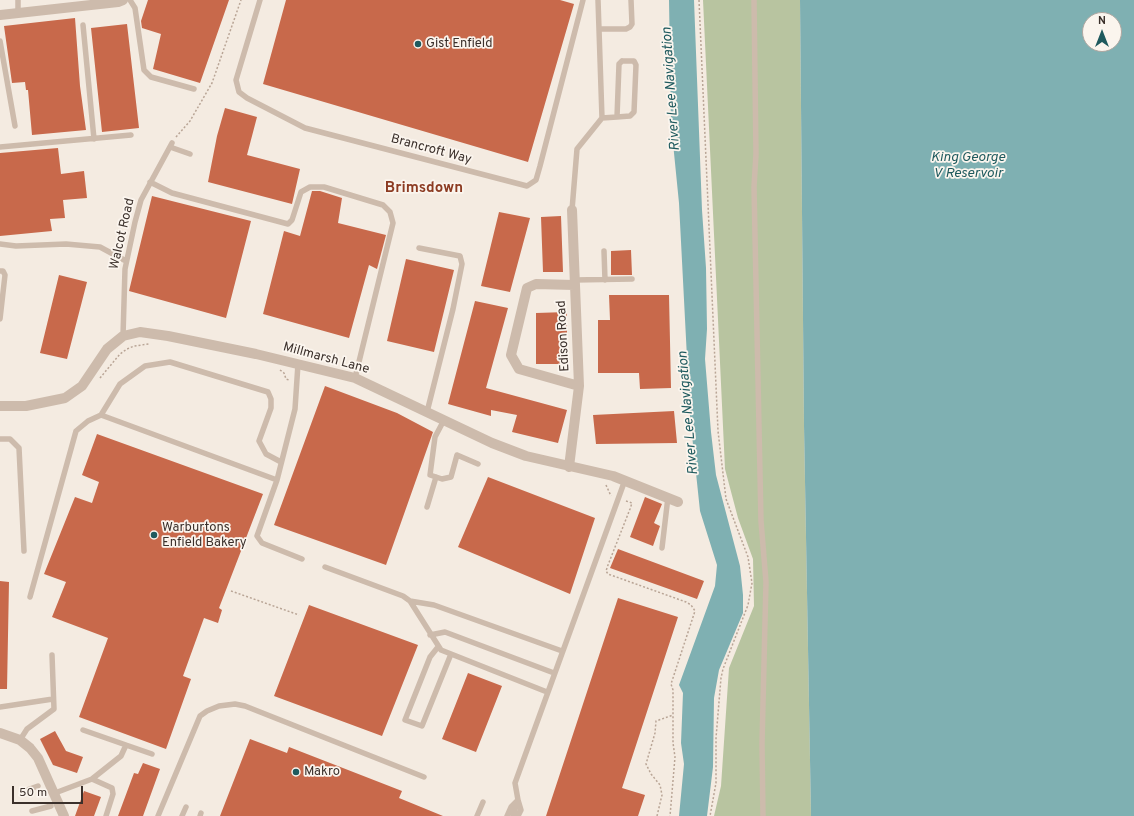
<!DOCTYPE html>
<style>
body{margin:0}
#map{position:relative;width:1134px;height:816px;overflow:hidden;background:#f4ebe1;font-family:Overpass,sans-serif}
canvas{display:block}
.north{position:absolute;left:1082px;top:12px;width:40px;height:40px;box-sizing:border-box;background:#fbf5ee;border:1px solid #aea6a0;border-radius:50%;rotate:0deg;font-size:11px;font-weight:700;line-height:16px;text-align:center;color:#3b302b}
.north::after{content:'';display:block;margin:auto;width:14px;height:18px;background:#1f5a5e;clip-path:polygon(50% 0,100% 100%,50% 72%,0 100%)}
.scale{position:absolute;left:12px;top:786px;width:71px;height:18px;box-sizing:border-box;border:2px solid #3b302b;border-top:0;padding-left:5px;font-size:12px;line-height:14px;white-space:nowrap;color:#3b302b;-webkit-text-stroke:3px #fbf5ee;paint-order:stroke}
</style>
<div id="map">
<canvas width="1134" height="816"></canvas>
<div class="north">N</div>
<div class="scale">50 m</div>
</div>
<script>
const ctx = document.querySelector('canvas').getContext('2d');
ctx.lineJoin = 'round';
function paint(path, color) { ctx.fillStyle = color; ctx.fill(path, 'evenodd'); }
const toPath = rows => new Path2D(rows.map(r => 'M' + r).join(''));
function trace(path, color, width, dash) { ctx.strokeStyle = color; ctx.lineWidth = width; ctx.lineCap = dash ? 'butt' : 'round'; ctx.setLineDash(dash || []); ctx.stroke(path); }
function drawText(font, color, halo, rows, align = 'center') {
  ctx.font = font + ' Overpass,sans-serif'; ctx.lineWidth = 3.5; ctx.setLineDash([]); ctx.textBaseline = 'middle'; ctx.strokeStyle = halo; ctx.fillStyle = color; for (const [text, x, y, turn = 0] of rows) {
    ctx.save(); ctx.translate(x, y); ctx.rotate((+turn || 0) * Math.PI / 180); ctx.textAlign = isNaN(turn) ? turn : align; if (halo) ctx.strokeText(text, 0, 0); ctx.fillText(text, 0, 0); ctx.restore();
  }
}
paint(toPath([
 [703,0,800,0,804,426,811,816,714,816,721,786,729,668,754,606,753,559,738,518,725,469]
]), '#b8c4a0');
paint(toPath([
 [669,0,694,0,702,210,706,268,707,329,705,359,711,432,716,475,740,566,743,595,743,613,719,670,714,698,713,767,707,816,679,816,684,764,681,743,683,693,679,685,715,586,717,565,700,511,690,416,679,203,671,123],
 [800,0,1134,0,1134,816,811,816,804,426],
 [1090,20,1114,20,1114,44,1090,44]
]), '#7fb0b2');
paint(toPath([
 [148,0,229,0,200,83,153,69,161,34,142,28,141,21],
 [286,0,560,0,574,4,528,162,263,84],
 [75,18,80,86,86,130,32,135,28,90,26,90,25,82,12,83,4,26],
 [127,24,139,128,102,132,91,28],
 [225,108,257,117,247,155,300,169,292,204,208,182,217,136],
 [58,148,61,174,84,171,87,198,63,200,65,218,50,219,52,231,0,236,0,153],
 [312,191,320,191,342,198,338,223,386,235,377,269,369,265,349,338,263,314,284,231,300,236],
 [152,196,251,221,226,318,129,291],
 [499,212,530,218,510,292,481,286],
 [561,216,563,272,543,272,541,217],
 [631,250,632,275,611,275,611,251],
 [406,259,454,270,434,352,387,341],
 [59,275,87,282,67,359,40,353],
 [609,295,669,295,671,388,640,389,639,373,598,373,598,320,610,320],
 [475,301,508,308,486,388,567,410,558,443,512,432,517,415,491,410,491,416,448,404],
 [567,312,567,364,536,364,536,313],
 [325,386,397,413,433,432,386,565,274,525],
 [674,411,677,443,596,444,593,415],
 [97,434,263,494,219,608,222,610,218,623,204,618,183,676,191,679,166,749,79,717,108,638,52,617,66,582,44,574,75,497,92,503,99,482,82,475],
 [488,477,595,518,570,594,458,547],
 [645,497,662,504,654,523,660,526,653,546,630,537],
 [618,549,704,581,697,599,610,568],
 [0,581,9,582,7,689,0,689],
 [618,598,678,617,622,788,645,795,638,816,546,816],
 [309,605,418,645,382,736,274,696],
 [468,673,502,686,476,752,442,739],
 [55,731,66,751,83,757,77,773,53,765,40,739],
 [250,739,287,753,289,747,402,791,399,798,443,816,220,816],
 [143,763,160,769,143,816,118,816,134,773,138,774],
 [84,791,101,797,94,816,75,816]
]), '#c8694b');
trace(toPath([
 [699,0,718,431,726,499,748,557,752,583,748,605,723,669,721,678,716,738,716,783,710,816],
 [176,137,190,121,212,83,241,0],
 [280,370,284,373,286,379,289,380],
 [100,378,120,354,127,349,134,346,149,344],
 [606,485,611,496],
 [626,501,632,503,630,509,608,565,606,571,608,574,686,602,691,605,695,611,671,684,673,690,673,743,675,757,670,816],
 [231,591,299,615],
 [657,816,662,795,660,785,651,774,646,764,655,733,656,721,673,715]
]), '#b9a596', 1.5, [2, 2]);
trace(toPath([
 [130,0,135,8,144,70,151,77,194,89],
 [260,0,236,80,239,92,247,98,305,128,527,186,536,180,540,166,583,0],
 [754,0,756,154,754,187,758,380,761,521,766,582,762,744,763,816],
 [18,13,18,0],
 [83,25,94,139],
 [599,29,626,29,630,27,632,24,631,0],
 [0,41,15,126],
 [622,61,634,61,636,65,634,112,630,116,617,117,619,64,622,61],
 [602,118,617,117],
 [0,147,131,135],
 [170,147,190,154],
 [150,182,172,193,288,224,292,220,301,192,310,187,324,187,383,205,390,212,393,223,355,378],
 [572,210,577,149,602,118,598,0],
 [0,244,16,246,66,244,100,247,126,261],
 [419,248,460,256,462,264,453,309,427,412],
 [604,251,605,280],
 [0,271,3,271,5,275,0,319],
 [574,280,632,279],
 [123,336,125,269,135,222,141,200,172,143],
 [298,364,295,409,277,480,257,536,262,543,302,559],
 [101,415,120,384,145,366,170,362,268,392,271,399,271,408,259,441,266,454,281,462],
 [444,420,435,437,430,475,442,479,451,477,457,455,478,464],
 [0,439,10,439,19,448,24,551],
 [427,507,436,477],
 [662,548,668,497],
 [325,567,403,596,410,601,441,650,547,692],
 [30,597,76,431,88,421,101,415,277,480],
 [410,601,434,605,562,651],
 [430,635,445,632,554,673],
 [438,647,430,657,405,720,422,726,451,654],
 [0,707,53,699],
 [83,730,126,745,121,756,92,779],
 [20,740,27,729,54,709,52,655],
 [126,745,152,754],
 [27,790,38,786],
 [55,793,92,779,112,788,113,794,106,816],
 [32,811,51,806],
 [158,816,200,716,207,711,219,706,235,704,245,706,424,777],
 [182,816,186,807],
 [200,816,201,813],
 [477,816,483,802],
 [507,816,511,807,518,800,521,810,518,816],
 [513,816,518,800,515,783,625,480]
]), '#cdbbac', 5.5);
trace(toPath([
 [0,15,118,2,123,0],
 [574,285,536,284,527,288,511,355,519,369,579,386],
 [0,406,26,406,65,398,82,386,107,349,123,336,140,332,168,336,256,354,355,378,492,443,526,456,613,476,678,502],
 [569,467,579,386,572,210],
 [0,733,20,740,30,748,38,758,64,816]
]), '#cdbbac', 10);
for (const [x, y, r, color] of [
 [418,44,4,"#1f5a5e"],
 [154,535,4,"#1f5a5e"],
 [296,772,4,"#1f5a5e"]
]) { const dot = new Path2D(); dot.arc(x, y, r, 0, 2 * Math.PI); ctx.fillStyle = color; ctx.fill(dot); trace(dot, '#fbf5ee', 1.5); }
drawText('13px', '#3b302b', '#fbf5ee', [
 ["Gist Enfield",426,44],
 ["Warburtons",162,528],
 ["Enfield Bakery",162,543],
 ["Makro",304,772]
], 'left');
drawText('13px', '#3b302b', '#fbf5ee', [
 ["Brancroft Way",431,150,15],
 ["Walcot Road",123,234,-77],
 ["Edison Road",564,336,-93],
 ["Millmarsh Lane",326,359,15]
]);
drawText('italic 14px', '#1f5a5e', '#fbf5ee', [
 ["River Lee Navigation",672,89,-94],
 ["King George",968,158],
 ["V Reservoir",968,174],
 ["River Lee Navigation",689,413,-95]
]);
drawText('bold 15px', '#8c3b22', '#fbf5ee', [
 ["Brimsdown",424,189]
]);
</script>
